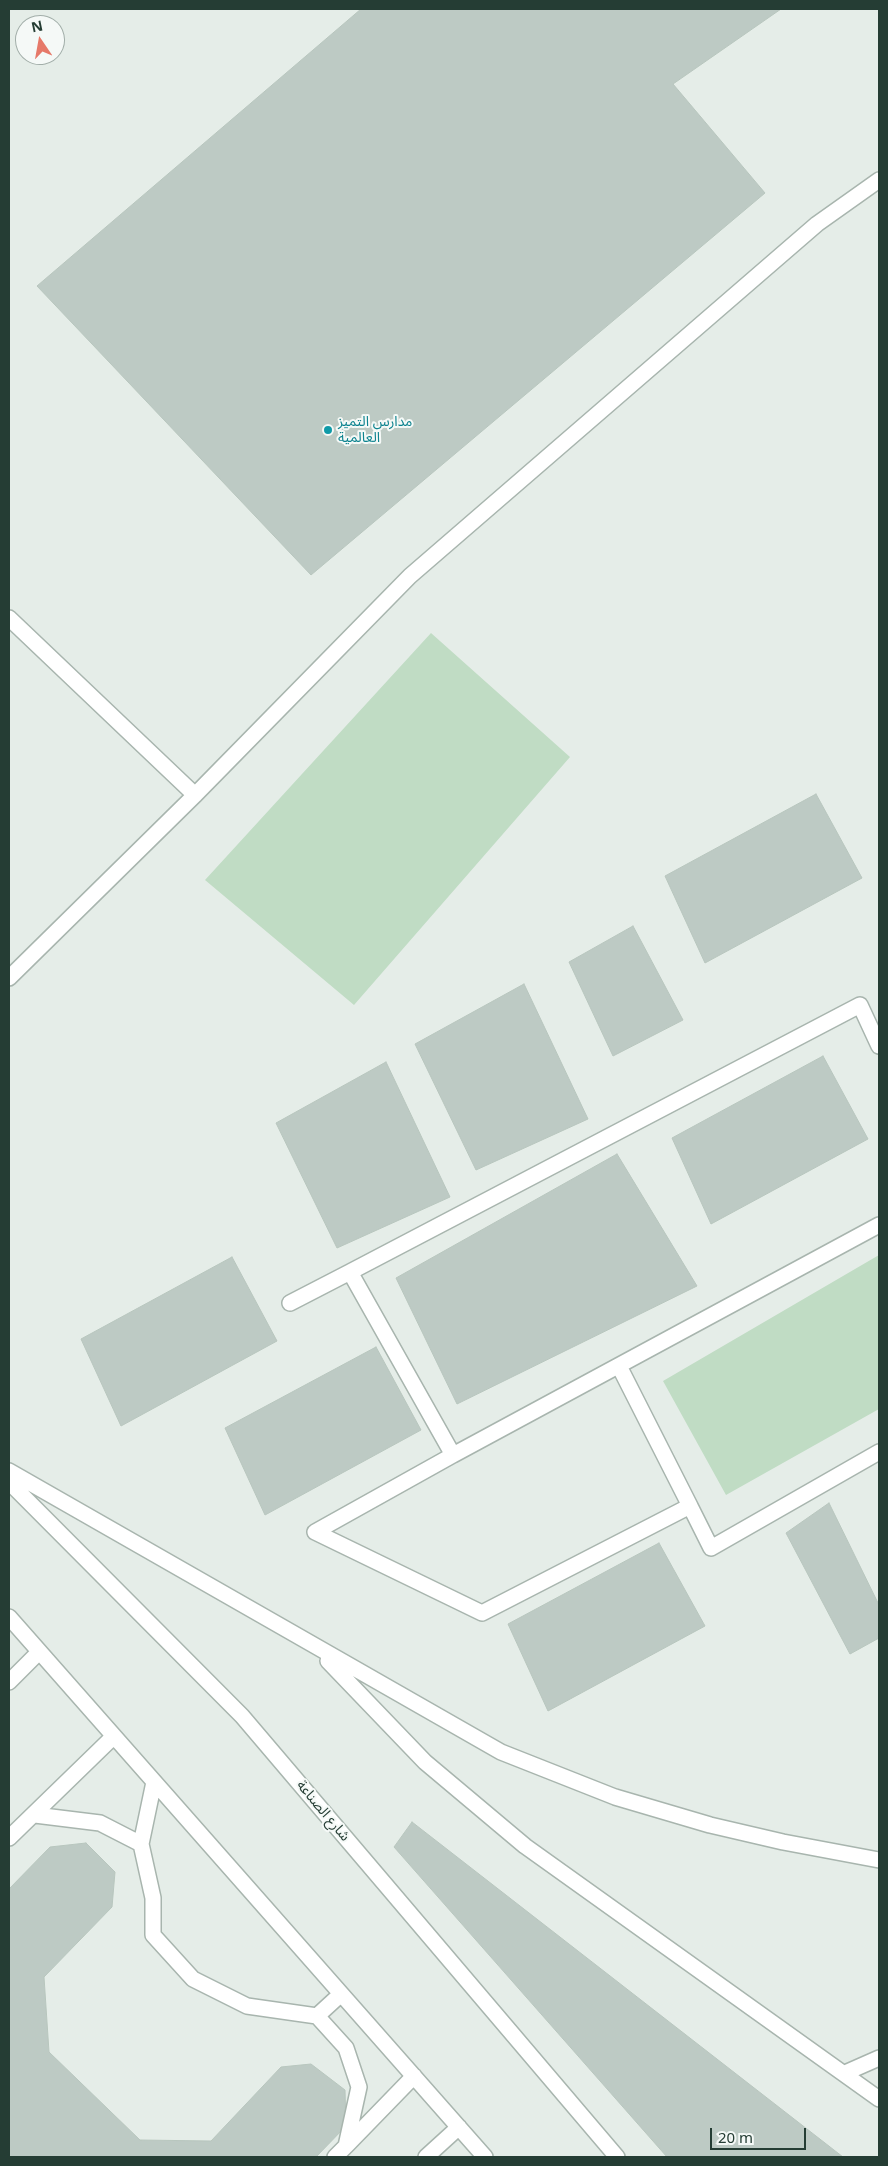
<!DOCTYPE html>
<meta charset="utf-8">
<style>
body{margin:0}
#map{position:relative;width:888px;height:2166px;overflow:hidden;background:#e5ede8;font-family:"Noto Sans",sans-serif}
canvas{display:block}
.frame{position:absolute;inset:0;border:10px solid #253d34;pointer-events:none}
.north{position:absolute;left:15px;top:15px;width:50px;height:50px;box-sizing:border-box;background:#f5f9f7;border:1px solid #a2aea9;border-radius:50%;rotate:348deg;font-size:14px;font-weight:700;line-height:20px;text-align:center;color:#253d34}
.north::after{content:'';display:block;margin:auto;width:18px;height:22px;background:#e67969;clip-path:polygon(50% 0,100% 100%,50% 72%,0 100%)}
.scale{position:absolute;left:710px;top:2128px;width:96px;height:22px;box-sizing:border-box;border:2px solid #253d34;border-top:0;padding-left:6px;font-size:15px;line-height:18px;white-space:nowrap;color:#253d34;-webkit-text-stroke:4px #f5f9f7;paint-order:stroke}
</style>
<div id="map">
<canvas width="888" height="2166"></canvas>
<div class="frame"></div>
<div class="north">N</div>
<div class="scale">20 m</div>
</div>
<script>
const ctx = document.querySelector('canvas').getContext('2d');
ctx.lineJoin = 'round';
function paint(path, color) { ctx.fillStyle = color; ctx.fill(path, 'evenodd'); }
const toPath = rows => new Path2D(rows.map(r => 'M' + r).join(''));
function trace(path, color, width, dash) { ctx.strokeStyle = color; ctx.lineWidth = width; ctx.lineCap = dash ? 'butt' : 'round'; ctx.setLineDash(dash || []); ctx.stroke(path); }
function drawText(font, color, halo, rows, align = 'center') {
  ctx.font = font + ' "Noto Sans","Noto Sans Arabic",sans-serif'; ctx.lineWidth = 4; ctx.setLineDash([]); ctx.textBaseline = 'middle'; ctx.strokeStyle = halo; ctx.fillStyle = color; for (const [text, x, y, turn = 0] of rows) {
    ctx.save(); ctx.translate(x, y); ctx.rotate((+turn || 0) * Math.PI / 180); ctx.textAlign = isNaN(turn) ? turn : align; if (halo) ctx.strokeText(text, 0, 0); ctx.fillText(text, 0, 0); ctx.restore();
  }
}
paint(toPath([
 [431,633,570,757,354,1005,205,880],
 [879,1255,879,1409,726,1495,663,1381]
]), '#c0dcc4');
const building = toPath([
 [361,9,781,9,673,84,765,193,311,575,37,286,361,9],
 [816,794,862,878,705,963,665,876,816,794],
 [633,926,683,1020,613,1056,569,962,633,926],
 [524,984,588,1119,476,1170,415,1044,524,984],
 [823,1056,868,1139,711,1224,672,1138,823,1056],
 [386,1062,450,1197,337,1248,276,1123,386,1062],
 [617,1154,697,1286,457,1404,396,1278,617,1154],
 [232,1257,277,1341,121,1426,81,1339,232,1257],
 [376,1347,421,1430,265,1515,225,1428,376,1347],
 [829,1503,879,1605,879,1638,850,1654,786,1533,829,1503],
 [659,1543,705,1626,548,1711,508,1624,659,1543],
 [412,1822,843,2157,667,2157,394,1847,412,1822],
 [86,1843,115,1872,112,1907,44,1977,49,2052,140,2140,211,2141,281,2067,311,2064,345,2090,346,2126,316,2157,9,2157,9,1889,50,1847,86,1843]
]);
paint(building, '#bdcac4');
trace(building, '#b8c6be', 1);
const minor = toPath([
 [9,618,195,795],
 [9,978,195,795,410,576,817,224,879,180],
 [879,1046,860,1005,350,1272,453,1455,879,1225],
 [290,1303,350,1272],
 [453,1455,315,1532,482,1613,690,1506,619,1366],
 [9,1471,501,1752,615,1797,710,1825,783,1842,879,1860],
 [9,1482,242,1716,617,2157],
 [690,1506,711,1548,879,1452],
 [9,1617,485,2157],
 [328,1661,425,1762,525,1846,879,2099],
 [9,1682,39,1652],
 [35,1815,100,1823,141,1844,153,1898,153,1935,193,1979,247,2006,317,2016,346,2048,359,2087,346,2146,335,2157],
 [9,1838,114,1736],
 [141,1844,154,1782],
 [317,2016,341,1994],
 [845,2073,879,2058],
 [346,2146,414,2076],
 [426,2157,459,2127]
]);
trace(minor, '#a8b5ae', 18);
trace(minor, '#fff', 15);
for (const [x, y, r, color] of [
 [328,430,5,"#0f9aa8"]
]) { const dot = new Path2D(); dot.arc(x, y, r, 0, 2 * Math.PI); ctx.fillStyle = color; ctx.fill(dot); trace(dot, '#f5f9f7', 2); }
drawText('14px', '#0d838f', '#f5f9f7', [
 ["مدارس التميز",338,422],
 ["العالمية",338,438]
], 'left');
drawText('14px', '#253d34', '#f5f9f7', [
 ["شارع الصناعة",323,1811,50]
]);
</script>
